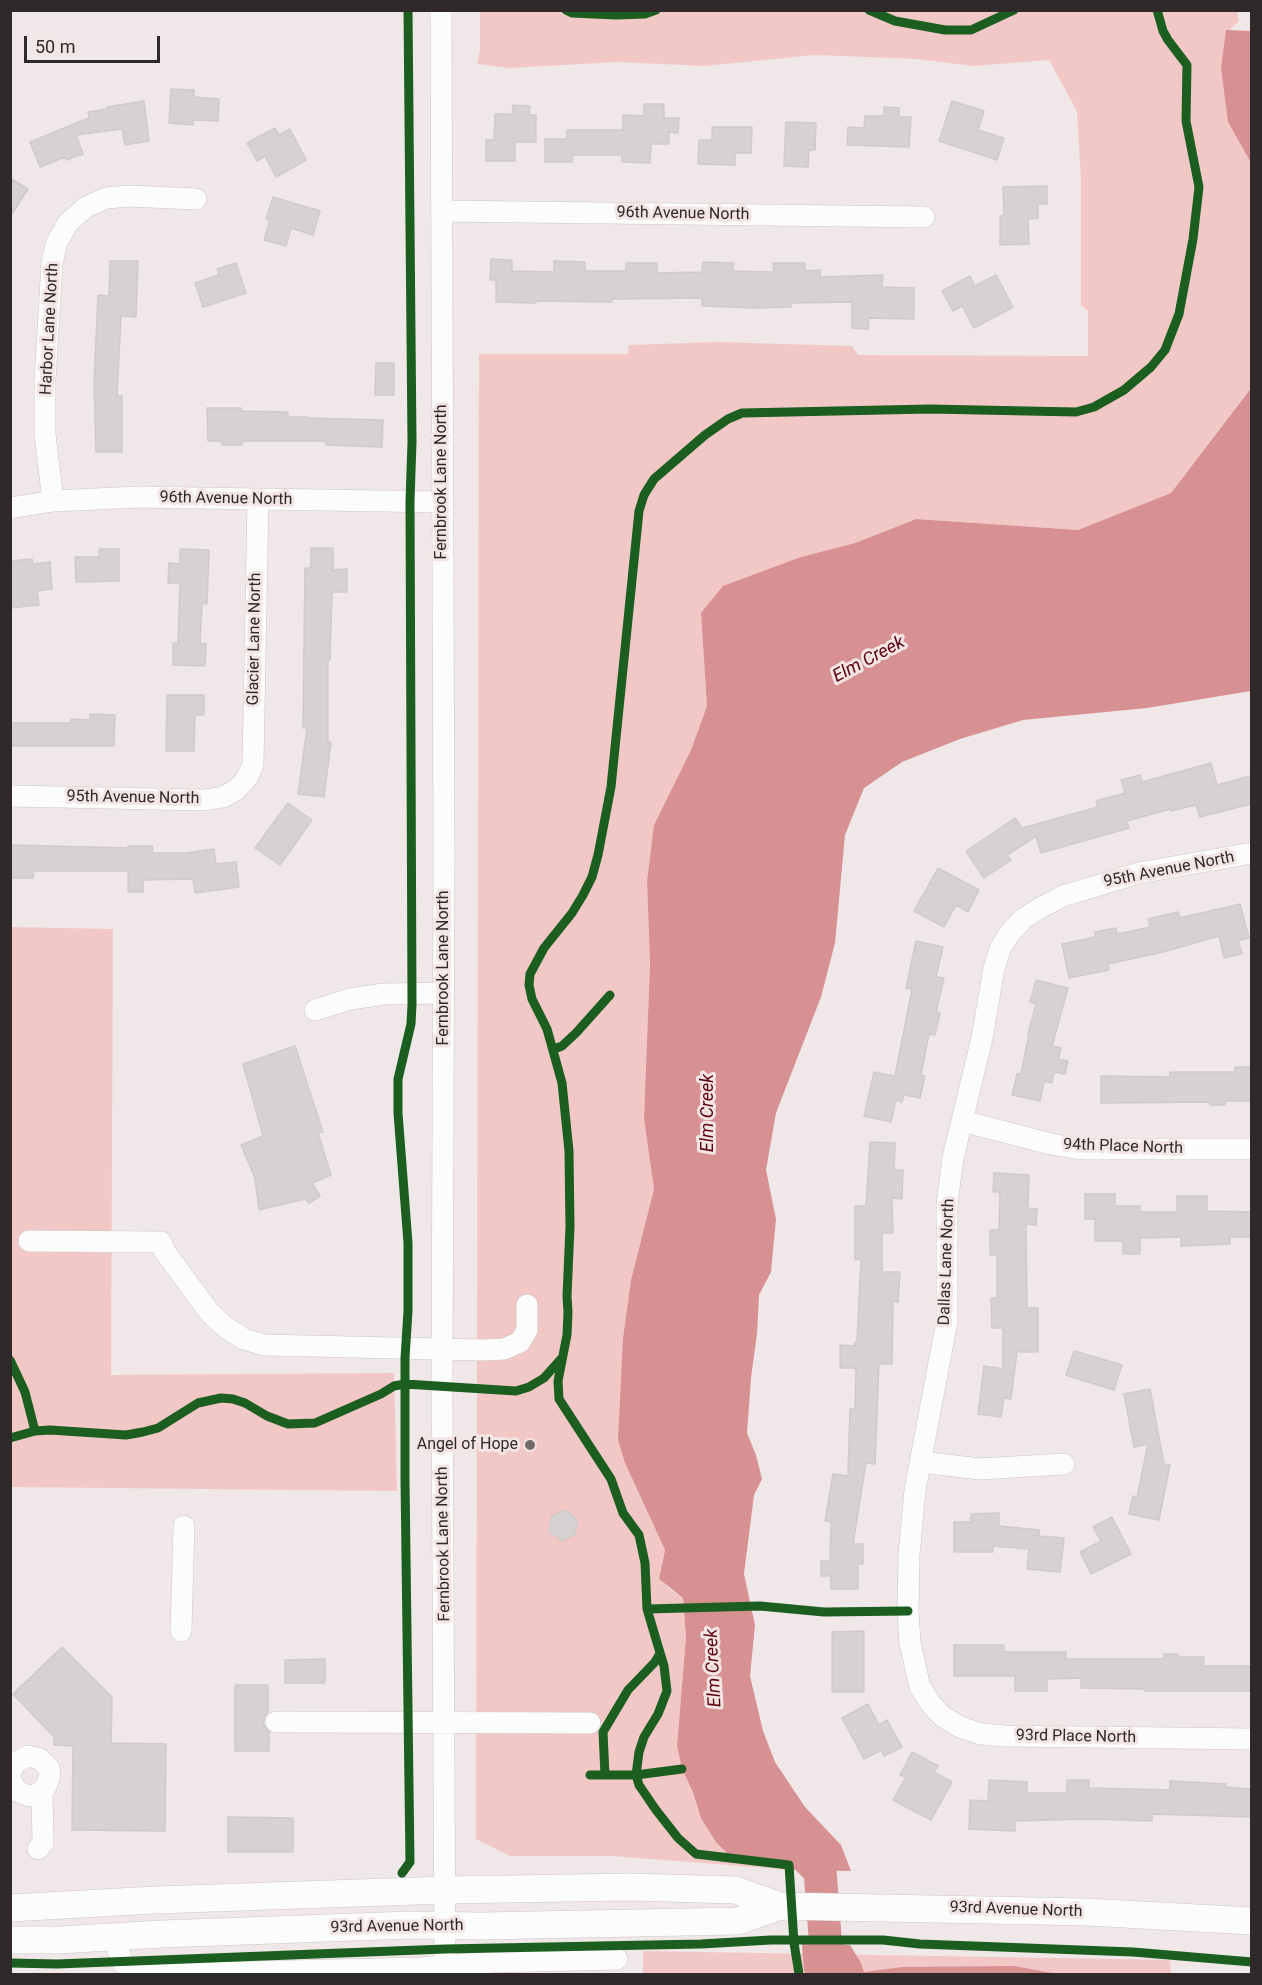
<!DOCTYPE html>
<style>
body{margin:0}
#map{position:relative;width:1262px;height:1985px;overflow:hidden;background:#f0e8e8;font-family:Roboto,sans-serif}
canvas{display:block}
.frame{position:absolute;inset:0;border:12px solid #2f2a29;pointer-events:none}
.scale{position:absolute;left:24px;top:36px;width:136px;height:27px;box-sizing:border-box;border:3px solid #2f2a29;border-top:0;padding-left:8px;font-size:18px;line-height:21px;white-space:nowrap;color:#2f2a29;-webkit-text-stroke:4px #f3e5e4;paint-order:stroke}
</style>
<div id="map">
<canvas width="1262" height="1985"></canvas>
<div class="frame"></div>
<div class="scale">50 m</div>
</div>
<script>
const ctx = document.querySelector('canvas').getContext('2d');
ctx.lineJoin = 'round';
function paint(path, color) { ctx.fillStyle = color; ctx.fill(path, 'evenodd'); }
const toPath = rows => new Path2D(rows.map(r => 'M' + r).join(''));
function trace(path, color, width, dash) { ctx.strokeStyle = color; ctx.lineWidth = width; ctx.lineCap = dash ? 'butt' : 'round'; ctx.setLineDash(dash || []); ctx.stroke(path); }
function drawText(font, color, halo, rows, align = 'center') {
  ctx.font = font + ' Roboto,sans-serif'; ctx.lineWidth = 6; ctx.setLineDash([]); ctx.textBaseline = 'middle'; ctx.strokeStyle = halo; ctx.fillStyle = color; for (const [text, x, y, turn = 0] of rows) {
    ctx.save(); ctx.translate(x, y); ctx.rotate((+turn || 0) * Math.PI / 180); ctx.textAlign = isNaN(turn) ? turn : align; if (halo) ctx.strokeText(text, 0, 0); ctx.fillText(text, 0, 0); ctx.restore();
  }
}
paint(toPath([
 [480,11,1237,11,1239,21,1225,34,1228,122,1251,163,1251,387,1171,493,1078,530,915,519,855,543,801,557,701,613,707,706,691,750,654,825,647,881,650,963,644,1119,654,1189,631,1280,623,1338,625,1463,665,1550,659,1579,671,1590,683,1598,686,1637,677,1746,682,1769,728,1854,791,1861,793,1870,612,1856,510,1856,476,1839,479,354,628,354,629,345,717,342,852,346,858,355,1088,356,1088,311,1081,305,1081,180,1077,111,1049,60,973,66,917,59,815,55,705,66,617,62,510,68,477,64,480,50],
 [11,927,113,929,111,1375,394,1373,397,1491,11,1487],
 [643,1951,1170,1960,1171,1974,643,1974]
]), '#f1c8c6');
paint(toPath([
 [1226,30,1251,31,1251,163,1228,122,1221,68],
 [1251,388,1251,691,1147,708,1023,720,960,739,902,762,864,788,845,835,835,943,821,997,776,1113,766,1170,776,1219,771,1272,759,1295,757,1334,751,1378,747,1433,756,1455,762,1479,754,1495,744,1574,755,1625,750,1676,763,1731,775,1762,805,1807,841,1845,851,1871,793,1870,791,1861,728,1854,716,1842,701,1818,693,1792,682,1769,677,1746,686,1637,683,1598,659,1579,665,1550,625,1463,618,1440,623,1338,631,1280,654,1189,644,1119,650,963,647,881,654,825,691,750,707,706,701,613,723,586,801,557,855,543,916,519,1078,530,1171,493],
 [802,1944,850,1945,860,1961,864,1972,902,1967,1014,1966,1058,1974,807,1974,804,1971]
]), '#d89192');
trace(toPath([
 [788,1839,820,1871,826,1948,847,1974]
]), '#d89192', 33);
const building = toPath([
 [171,89,194,90,194,97,219,99,218,121,193,120,193,125,169,123,171,89],
 [144,101,149,141,125,145,122,129,76,135,83,154,66,160,65,157,40,167,30,142,89,118,88,112,107,109,107,107,144,101],
 [952,101,984,111,978,130,1004,138,997,160,939,141,952,101],
 [644,104,664,104,664,118,679,118,678,133,669,132,669,144,651,144,650,163,622,162,622,155,573,155,572,162,545,162,545,139,567,139,567,130,623,130,623,115,644,116,644,104],
 [513,105,530,106,529,115,536,115,536,142,515,142,515,161,486,161,486,140,494,140,495,114,512,114,513,105],
 [884,107,899,108,899,117,911,117,909,147,847,145,848,127,864,128,865,116,884,116,884,107],
 [786,122,816,123,815,150,809,150,808,167,784,166,786,122],
 [712,127,752,127,751,153,735,153,735,165,698,164,699,140,712,140,712,127],
 [275,128,279,135,290,129,306,160,276,177,265,156,257,161,247,143,275,128],
 [10,178,28,189,10,217,10,178],
 [1047,186,1047,204,1038,204,1038,218,1028,219,1029,244,1000,245,1000,216,1004,215,1003,187,1047,186],
 [273,197,320,211,313,235,291,228,286,246,264,240,270,220,266,219,273,197],
 [491,259,512,260,512,271,554,272,554,261,585,262,585,271,626,271,626,263,657,263,657,273,702,272,703,262,734,263,733,271,774,272,773,263,805,263,805,271,820,270,820,277,883,275,882,287,914,288,914,319,869,318,868,329,852,328,852,302,791,303,791,307,757,308,702,306,702,298,612,299,612,302,536,301,536,303,496,302,496,280,490,280,491,259],
 [110,261,138,261,136,317,121,316,117,396,122,396,122,452,96,452,94,383,98,295,109,296,110,261],
 [236,263,246,293,203,307,195,283,219,275,217,269,236,263],
 [996,275,1013,307,974,328,962,306,953,311,942,291,970,276,975,286,996,275],
 [376,363,394,363,394,395,375,395,376,363],
 [207,408,241,408,241,411,288,412,288,417,307,417,307,418,383,420,382,447,326,445,326,441,242,441,242,445,222,445,222,441,208,441,207,408],
 [311,548,333,548,333,570,347,569,347,592,332,592,330,660,328,660,328,742,331,743,324,797,298,794,307,728,303,728,305,568,311,568,311,548],
 [99,549,119,549,119,581,76,582,75,557,99,557,99,549],
 [180,549,209,550,207,604,202,603,200,643,206,644,205,666,173,665,173,643,178,643,180,583,168,583,169,563,180,564,180,549],
 [32,559,33,564,50,562,52,589,37,591,39,605,10,608,10,561,32,559],
 [167,695,204,695,204,715,195,715,194,751,166,751,167,695],
 [90,714,115,715,114,746,10,746,10,723,71,723,71,719,90,720,90,714],
 [1211,763,1217,785,1251,776,1251,804,1200,817,1196,805,1171,811,1170,809,1127,821,1129,828,1041,853,1036,836,1007,855,1011,860,984,878,966,851,1015,818,1022,828,1098,807,1096,801,1125,793,1121,780,1140,775,1142,782,1211,763],
 [288,803,312,820,280,865,255,848,288,803],
 [10,845,128,848,128,846,152,846,153,853,186,853,214,849,216,864,236,862,239,887,195,893,193,879,143,880,143,892,128,892,128,871,34,871,33,878,10,878,10,845],
 [938,868,979,890,968,912,956,905,944,927,914,911,938,868],
 [1240,904,1249,938,1238,941,1242,954,1224,958,1219,936,1163,952,1108,964,1109,970,1069,978,1062,944,1096,937,1095,932,1116,928,1117,934,1150,927,1148,919,1178,912,1180,918,1240,904],
 [916,941,943,947,936,977,944,978,936,1012,940,1013,935,1035,929,1034,921,1075,925,1076,920,1098,904,1095,902,1102,896,1100,891,1122,864,1116,874,1072,895,1076,912,989,906,988,916,941],
 [1036,980,1068,988,1052,1046,1061,1048,1058,1059,1068,1061,1065,1074,1054,1072,1052,1083,1044,1081,1040,1101,1012,1095,1017,1074,1021,1074,1029,1034,1028,1034,1036,1004,1030,1002,1036,980],
 [295,1046,323,1132,318,1133,331,1175,312,1183,320,1196,309,1203,305,1199,259,1210,255,1178,241,1145,263,1136,243,1064,295,1046],
 [1235,1067,1251,1067,1251,1101,1225,1101,1225,1105,1210,1105,1210,1102,1101,1103,1101,1076,1170,1077,1170,1072,1235,1072,1235,1067],
 [870,1142,895,1143,894,1170,903,1170,902,1199,892,1198,893,1233,882,1233,882,1272,900,1272,898,1302,893,1301,892,1364,879,1364,875,1464,866,1463,853,1544,863,1544,863,1564,858,1564,858,1589,831,1589,831,1576,821,1576,821,1561,830,1561,831,1522,825,1521,833,1474,848,1476,850,1409,855,1409,856,1368,840,1368,840,1345,855,1346,855,1342,857,1342,861,1259,855,1260,855,1206,866,1206,870,1142],
 [994,1173,1029,1175,1028,1208,1037,1209,1036,1225,1026,1224,1027,1308,1038,1308,1038,1352,1017,1352,1011,1399,1004,1398,1001,1417,978,1414,984,1366,1003,1369,1003,1328,992,1328,991,1298,997,1298,997,1255,990,1255,990,1230,999,1230,1000,1192,993,1192,994,1173],
 [1085,1194,1115,1194,1115,1206,1140,1206,1140,1212,1177,1212,1177,1196,1207,1196,1207,1211,1251,1212,1251,1237,1230,1237,1230,1244,1207,1245,1181,1246,1181,1237,1140,1238,1140,1254,1123,1254,1123,1241,1095,1241,1095,1219,1085,1219,1085,1194],
 [1074,1351,1122,1365,1114,1390,1066,1375,1074,1351],
 [1150,1389,1164,1464,1170,1465,1159,1520,1129,1514,1133,1496,1137,1497,1148,1444,1134,1447,1124,1394,1150,1389],
 [566,1510,578,1521,575,1534,562,1541,549,1531,552,1516,566,1510],
 [999,1513,999,1526,1039,1530,1039,1536,1064,1538,1060,1572,1027,1569,1029,1549,993,1546,993,1552,954,1552,954,1522,971,1522,971,1514,999,1513],
 [1112,1517,1131,1554,1091,1574,1080,1552,1101,1541,1093,1527,1112,1517],
 [864,1631,864,1692,832,1692,832,1632,864,1631],
 [954,1645,1004,1645,1004,1652,1066,1652,1066,1659,1164,1659,1164,1654,1178,1654,1178,1657,1204,1657,1203,1666,1251,1666,1251,1691,1145,1691,1145,1689,1081,1688,1081,1678,1047,1679,1047,1691,1015,1691,1015,1676,954,1676,954,1645],
 [62,1647,112,1697,111,1743,166,1744,165,1831,72,1830,73,1746,54,1745,54,1737,13,1694,62,1647],
 [325,1659,325,1683,285,1683,285,1660,325,1659],
 [235,1685,268,1685,268,1712,265,1716,263,1723,269,1732,269,1751,235,1751,235,1685],
 [868,1704,879,1725,887,1720,902,1747,884,1756,881,1750,864,1759,842,1718,868,1704],
 [912,1752,938,1766,934,1772,952,1782,931,1820,893,1800,906,1777,900,1775,912,1752],
 [989,1780,1027,1782,1027,1793,1067,1793,1067,1780,1089,1780,1089,1788,1170,1790,1170,1781,1226,1784,1226,1787,1251,1789,1251,1817,1152,1814,1152,1821,1089,1819,1015,1821,1015,1831,969,1829,970,1800,988,1801,989,1780],
 [228,1817,293,1818,293,1852,228,1852,228,1817]
]);
paint(building, '#d7d2d2');
trace(building, '#d0caca', 1.5);
const minor = toPath([
 [441,10,444,856,442,1386,445,1966],
 [442,211,924,217],
 [53,501,45,434,45,380,52,263,57,242,68,223,86,207,106,198,129,196,196,199],
 [10,508,53,501,138,497,442,502],
 [10,796,204,800,223,797,236,790,247,778,253,764,258,499],
 [1252,853,1139,873,1063,896,1040,908,1023,919,1009,934,1000,949,994,968,982,1038,953,1158,947,1204,947,1321,915,1490,909,1555,908,1611,910,1643,920,1687,931,1704,942,1716,960,1727,981,1734,1004,1736,1252,1739],
 [315,1010,350,999,384,994,444,993],
 [962,1121,1051,1144,1080,1149,1252,1149],
 [29,1241,161,1242,165,1252,210,1313,225,1327,244,1339,264,1345,483,1350,504,1349,520,1342,527,1330,527,1305],
 [921,1462,980,1469,1064,1464],
 [181,1631,184,1526],
 [276,1722,590,1723],
 [10,1773,16,1762,28,1756,40,1759,49,1768,50,1775,46,1787,36,1795,29,1796,17,1791,10,1779],
 [38,1849,43,1843,42,1792],
 [113,1938,123,1963,137,1971,156,1974,419,1968,493,1962,617,1959]
]);
const major = toPath([
 [10,1908,155,1900,445,1890,631,1887,735,1890,780,1906,1087,1912,1252,1921],
 [10,1940,59,1940,162,1934,410,1925,482,1926,738,1921,780,1906]
]);
trace(minor, '#cbc5c5', 22);
trace(major, '#cbc5c5', 28);
trace(minor, '#fdfcfc', 21);
trace(major, '#fdfcfc', 27);
trace(toPath([
 [566,10,572,13,616,15,645,14,656,10],
 [869,10,895,21,945,30,971,30,1014,10],
 [554,1049,562,1046,576,1033,610,995],
 [10,1360,25,1392,35,1431],
 [10,1438,35,1431,50,1430,126,1435,143,1432,158,1428,198,1403,221,1398,233,1399,245,1403,267,1416,288,1424,315,1423,381,1394,394,1386,405,1384,516,1391,529,1387,544,1378,561,1359],
 [647,1609,760,1606,824,1612,908,1611],
 [590,1775,636,1775,682,1769],
 [605,1775,603,1732,628,1690,655,1662,659,1655],
 [402,1873,410,1862,405,1480,405,1358,408,1311,408,1243,398,1113,398,1079,411,1024,412,1004,410,501,412,442,408,10],
 [10,1963,57,1964,445,1949,701,1944,771,1940,883,1940,920,1944,1133,1952,1252,1962],
 [799,1974,794,1943,789,1865,696,1854,678,1838,656,1810,639,1785,636,1775,639,1752,644,1737,658,1714,667,1691,664,1666,647,1609,645,1563,639,1535,623,1513,611,1479,559,1399,558,1381,567,1335,568,1312,567,1296,570,1227,569,1151,562,1083,547,1029,532,999,529,985,530,974,544,948,572,913,583,895,592,877,598,855,611,787,639,511,644,495,654,479,705,435,728,419,742,413,930,409,1076,412,1094,407,1124,390,1151,367,1165,350,1179,314,1193,239,1199,187,1186,121,1187,65,1168,40,1163,31,1157,10]
]), '#1b5e20', 9);
for (const [x, y, r, color] of [
 [530,1445,6,"#736c6c"]
]) { const dot = new Path2D(); dot.arc(x, y, r, 0, 2 * Math.PI); ctx.fillStyle = color; ctx.fill(dot); trace(dot, '#f3e5e4', 2); }
drawText('16px', '#2f2a29', '#f3e5e4', [
 ["96th Avenue North",683,214,1],
 ["Harbor Lane North",50,329,-87],
 ["Fernbrook Lane North",442,482,-90],
 ["96th Avenue North",226,499,1],
 ["Glacier Lane North",255,639,-89],
 ["95th Avenue North",133,798,1],
 ["95th Avenue North",1169,870,-11],
 ["Fernbrook Lane North",444,968,-90],
 ["94th Place North",1123,1147,2],
 ["Dallas Lane North",947,1262,-88],
 ["Fernbrook Lane North",444,1544,-91],
 ["93rd Place North",1076,1737,1],
 ["93rd Avenue North",1016,1910,2],
 ["93rd Avenue North",397,1927,-1]
]);
drawText('16px', '#2f2a29', '#f3e5e4', [
 ["Angel of Hope",518,1445]
], 'right');
drawText('italic 18px', '#5e0012', '#f3e5e4', [
 ["Elm Creek",869,660,-28],
 ["Elm Creek",708,1113,-90],
 ["Elm Creek",714,1668,-93]
]);
</script>
